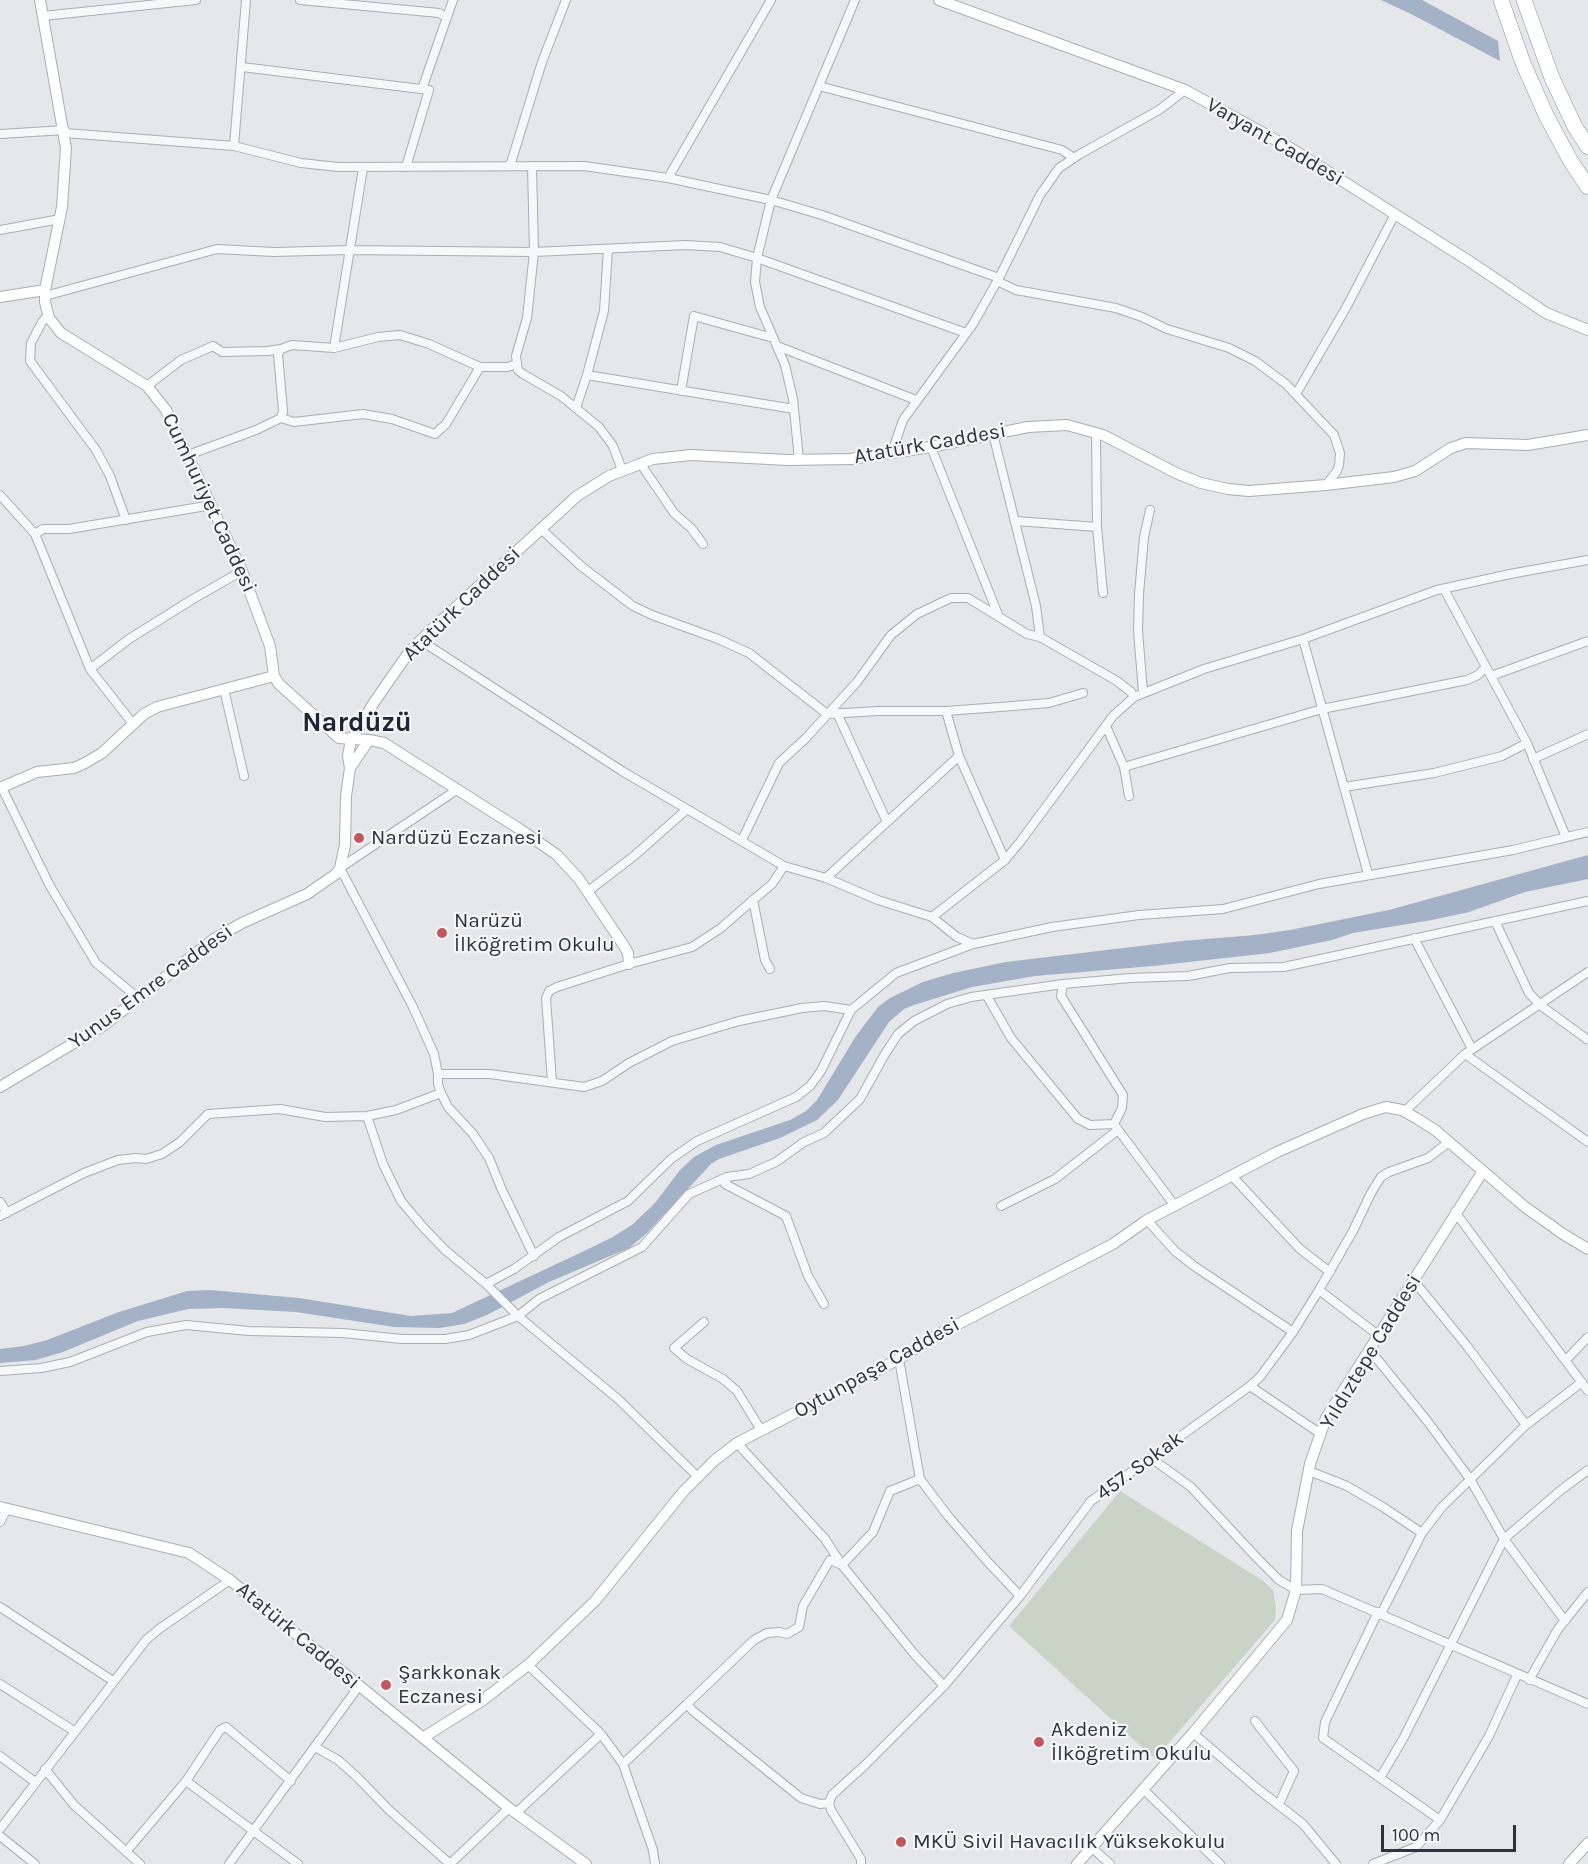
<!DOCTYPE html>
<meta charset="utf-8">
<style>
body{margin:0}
#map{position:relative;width:1588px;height:1864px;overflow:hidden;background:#e5e7eb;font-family:Karla,sans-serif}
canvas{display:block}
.scale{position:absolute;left:1381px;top:1825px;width:135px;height:27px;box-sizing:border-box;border:3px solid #2e3342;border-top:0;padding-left:8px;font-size:18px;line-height:21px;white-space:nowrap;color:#2e3342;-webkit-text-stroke:4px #f4f6f8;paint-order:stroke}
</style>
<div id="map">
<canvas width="1588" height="1864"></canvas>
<div class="scale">100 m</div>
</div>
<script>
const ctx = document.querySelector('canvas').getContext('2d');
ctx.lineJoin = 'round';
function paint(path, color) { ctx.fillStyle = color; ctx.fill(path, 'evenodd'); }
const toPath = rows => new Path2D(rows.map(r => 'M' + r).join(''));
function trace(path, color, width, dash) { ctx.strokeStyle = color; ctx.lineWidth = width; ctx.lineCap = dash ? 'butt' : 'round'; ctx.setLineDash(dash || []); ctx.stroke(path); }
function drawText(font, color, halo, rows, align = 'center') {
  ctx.font = font + ' Karla,sans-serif'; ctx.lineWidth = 4.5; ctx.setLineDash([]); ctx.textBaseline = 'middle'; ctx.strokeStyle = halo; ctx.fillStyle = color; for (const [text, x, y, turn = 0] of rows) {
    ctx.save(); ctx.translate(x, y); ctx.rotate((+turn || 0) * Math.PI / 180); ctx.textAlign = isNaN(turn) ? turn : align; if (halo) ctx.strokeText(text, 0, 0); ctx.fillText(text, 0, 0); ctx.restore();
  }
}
paint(toPath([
 [1120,1491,1262,1580,1273,1590,1276,1607,1275,1620,1155,1759,1009,1626]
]), '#c9d4c7');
paint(toPath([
 [1381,0,1422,0,1498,41,1500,61,1413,15],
 [1588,855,1588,879,1525,892,1469,912,1432,920,1353,933,1332,940,1270,953,1153,966,1035,976,972,987,914,1005,904,1009,889,1022,838,1100,817,1120,780,1138,719,1159,711,1164,647,1233,629,1248,549,1282,487,1315,464,1324,440,1328,394,1327,296,1312,223,1308,188,1309,138,1321,63,1352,36,1360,0,1363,0,1349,24,1346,47,1340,119,1312,187,1291,210,1290,299,1298,411,1316,452,1313,582,1252,611,1238,632,1225,655,1203,680,1170,694,1157,716,1145,790,1120,806,1111,817,1100,856,1036,878,1007,890,998,923,982,953,973,1006,962,1182,941,1255,935,1290,930,1389,910]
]), '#a4b2c7');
const street = toPath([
 [300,0,439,13,446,17],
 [43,16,196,0],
 [242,67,429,90,406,167],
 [819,86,1062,150,1074,158],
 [422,89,453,0],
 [65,133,234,146,301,163,338,167,584,166,668,178,771,200,822,215,999,278],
 [0,134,65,130],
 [234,146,246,0],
 [510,166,542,62,566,0],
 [532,166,534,252,527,318,516,356,518,370,523,374,561,396,599,427,613,446,622,470],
 [668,178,771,0],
 [0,230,60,219],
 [997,281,1016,290,1116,308,1142,317,1167,329,1229,348,1255,361,1286,384,1334,435,1340,453,1339,465,1337,471,1326,485],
 [45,296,217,249,274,252,349,250,534,252,686,245,720,247,757,258,966,333],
 [48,315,42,322,31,343,30,361,96,450,110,476,126,520],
 [777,346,916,400],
 [334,348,363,168],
 [587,375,794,409],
 [147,386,181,360,213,346,222,352,267,351,281,349],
 [681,391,694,316,773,338],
 [1296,394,1347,306,1395,214],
 [576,408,587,375,604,311,608,249],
 [281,418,294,422,363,414,392,419,435,434,446,424,480,367],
 [993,434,1036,606,1040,637],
 [931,447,999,617],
 [892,452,903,420,973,324,999,278,1040,195,1059,168,1080,154,1159,110,1185,90],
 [188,455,256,430,281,418,283,411,278,354,281,349,292,345,334,348,378,337,400,335,429,344,480,367,507,367,517,364],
 [799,460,793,399,785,365,760,307,755,282,757,258,771,200,855,0],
 [640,463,674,513,691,528,703,544],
 [0,495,35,534],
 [1016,521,1097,527,1096,433],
 [1097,527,1103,593],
 [540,528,581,566,633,606,652,615,718,639,749,653,827,714,879,711,946,711,1000,707,1049,703,1083,693],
 [1444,589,1527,743,1566,837],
 [1303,639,1368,874],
 [420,640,622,771,784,866,826,878,878,900,932,917,957,937,973,944],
 [90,669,129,639,193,599,242,571],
 [1491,676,1588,641],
 [224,689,244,776],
 [1143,692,1138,631,1139,594,1144,537,1150,510],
 [946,711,959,756,1005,860],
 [837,713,887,822],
 [133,724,90,669,35,534,43,529,69,529,212,505],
 [1106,726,1124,767,1129,796],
 [1533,759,1588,734],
 [1124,767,1322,709,1467,680,1478,675,1486,667],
 [1344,787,1434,773,1502,756,1527,743],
 [2,788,50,886,96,963,138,998],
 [458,789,340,868,413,1007,434,1054,438,1074,438,1084,441,1093,448,1107,473,1134,489,1158,502,1190,534,1256],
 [742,840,779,763,806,738,857,682,891,635,917,614,951,598,968,598,1027,634,1040,637,1117,681,1131,692,1134,697],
 [826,878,959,756],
 [587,892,634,856,686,810],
 [753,900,765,960,770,969],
 [932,917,1005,860,1020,842,1113,716,1134,697,1204,669,1303,639,1437,590,1510,574,1588,560],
 [1495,921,1529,993,1540,1005,1588,1040],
 [1414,938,1472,1049],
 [1063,984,1061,996,1123,1095,1122,1108,1114,1124],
 [987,996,1011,1038,1078,1119,1090,1125,1114,1124],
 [1465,1054,1588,1142],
 [438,1074,490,1074,584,1087,602,1081,629,1063,672,1041,739,1021,802,1008,824,1006,851,1010],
 [552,1082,546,998,549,991,557,987,629,964,692,947,721,928,753,900,772,884,784,866],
 [1404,1112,1465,1054,1588,972],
 [367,1116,383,1164,401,1201,423,1227,445,1250,486,1284,518,1316,618,1399,698,1477],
 [1116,1127,1175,1206],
 [1232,1176,1300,1249,1330,1272],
 [727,1177,725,1184,786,1216,808,1276,824,1304],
 [0,1202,7,1213],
 [1001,1206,1055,1179,1118,1130],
 [1455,1212,1588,1391],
 [0,1216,84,1173,118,1160,136,1158,146,1159,162,1154,180,1142,208,1114,280,1109,325,1117,367,1116,396,1110,441,1093],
 [1147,1220,1175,1251,1194,1266,1293,1332],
 [1414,1281,1467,1346,1526,1425],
 [486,1284,514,1269,559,1237,628,1201,671,1159,697,1141,796,1097,810,1086,821,1071,851,1010,896,973,973,944,1052,927,1139,915,1223,909,1319,884,1513,850,1588,832],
 [1319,1290,1378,1335],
 [704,1322,674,1348,687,1359,723,1379,737,1391,761,1430],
 [1369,1349,1428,1422,1470,1479,1504,1539,1565,1621],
 [899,1359,920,1479,948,1516,987,1561,1020,1596],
 [1566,1360,1588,1337],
 [0,1371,41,1368,70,1362,147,1332,186,1325,249,1331,343,1333,402,1339,445,1339,469,1335,518,1316,539,1299,642,1247,689,1194,727,1177,749,1174,776,1162,804,1142,824,1133,860,1099,885,1054,898,1034,914,1021,947,1004,971,997,1063,984,1130,978,1188,976,1230,968,1284,967,1588,901],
 [1250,1386,1321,1434],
 [737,1443,825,1539,842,1565,915,1655,944,1686],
 [1151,1458,1191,1487,1257,1558,1279,1580,1296,1590,1322,1589,1588,1704],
 [1309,1471,1347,1486,1383,1507,1422,1533],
 [0,1522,7,1509],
 [0,1607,113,1681],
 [1378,1612,1325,1722,1323,1738,1440,1820],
 [1381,1614,1422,1533,1442,1507,1526,1425,1582,1382],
 [528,1665,601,1734,623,1764,653,1850,655,1864],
 [1529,1680,1558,1629,1588,1592],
 [0,1684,74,1731],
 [687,1704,754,1640,767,1633,779,1632,787,1634,799,1627,803,1606,830,1560,842,1565,873,1532,890,1491,920,1479],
 [1255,1721,1294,1771,1279,1804],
 [1193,1733,1258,1789,1303,1824,1336,1864],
 [315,1747,338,1760,358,1778,389,1810,450,1864],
 [0,1756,35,1782],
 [623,1764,687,1704,693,1711,801,1798,820,1804,829,1803],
 [45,1769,74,1805,140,1864],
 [1380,1778,1403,1739,1504,1539,1561,1490,1588,1470],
 [186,1781,298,1864],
 [1143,1789,1220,1864],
 [516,1813,601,1734],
 [0,1829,146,1640,159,1629,230,1580],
 [0,1836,35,1864],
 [1091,1847,1110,1864],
 [126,1852,186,1781,220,1730,226,1727,291,1781],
 [229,1864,359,1686],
 [450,1864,509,1808],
 [861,1864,861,1859,831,1810,829,1803,832,1795,864,1766,944,1686,1020,1596,1091,1501,1250,1386,1260,1377,1293,1332,1319,1290,1353,1231,1371,1193,1381,1177,1389,1172,1428,1158,1449,1142],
 [1373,1864,1416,1847,1440,1820,1489,1736,1517,1675]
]);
const secondary = toPath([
 [40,0,66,148,62,207,45,290,45,302,49,318,61,333,147,386,166,410,242,571,270,646,274,676,279,684,339,738,369,740,384,743,521,830,557,855,579,879,624,946,628,953,629,964],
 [939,0,1185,90,1292,149,1469,261,1546,313,1588,330],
 [0,297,45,290],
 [369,740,350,768,348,756,351,740,375,701,409,652,430,631,577,496,609,476,653,459,691,455,788,460,851,459,931,447,1028,427,1067,425,1103,435,1176,473,1201,483,1228,489,1249,491,1326,485,1394,477,1415,471,1451,448,1466,443,1528,445,1588,435],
 [0,788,37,772,74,768,85,763,102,753,144,714,157,707,274,676],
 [0,1087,104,1025,214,939,242,923,307,894,336,874,340,868,345,845,346,796,350,768],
 [0,1507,189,1553,230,1580,509,1808,586,1864],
 [424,1737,483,1700,528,1665,595,1601,683,1492,715,1460,737,1443,899,1359,939,1334,1113,1244,1147,1220,1277,1152,1363,1114,1386,1107,1402,1110,1416,1118,1435,1130,1525,1207,1563,1234,1588,1249],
 [1077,1864,1193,1733,1287,1620,1296,1590,1297,1531,1310,1464,1326,1418,1483,1171],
 [1569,1864,1588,1843]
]);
const highway = toPath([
 [1501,0,1523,63,1546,115,1570,160,1588,187],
 [1524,0,1552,78,1575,127,1588,147]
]);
trace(street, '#aaadb5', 10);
trace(secondary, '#aaadb5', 12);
trace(highway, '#8e93a0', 16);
trace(street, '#f7f8fa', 8);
trace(secondary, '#fff', 10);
trace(highway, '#fff', 15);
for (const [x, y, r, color] of [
 [359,838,6,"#c2585f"],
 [442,933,6,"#c2585f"],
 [386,1685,6,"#c2585f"],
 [1039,1742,6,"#c2585f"],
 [901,1842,6,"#c2585f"]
]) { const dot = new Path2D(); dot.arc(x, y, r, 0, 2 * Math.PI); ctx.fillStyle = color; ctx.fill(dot); trace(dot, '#f4f6f8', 2); }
drawText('21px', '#2e3342', '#f4f6f8', [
 ["Varyant Caddesi",1275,142,30],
 ["Atatürk Caddesi",930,444,-10],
 ["Cumhuriyet Caddesi",209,503,65],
 ["Atatürk Caddesi",462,604,-44],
 ["Yunus Emre Caddesi",151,987,-36],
 ["Yıldıztepe Caddesi",1371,1352,-59],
 ["Oytunpaşa Caddesi",877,1368,-29],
 ["457. Sokak",1140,1466,-36],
 ["Atatürk Caddesi",298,1636,40]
]);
drawText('21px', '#2e3342', '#f4f6f8', [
 ["Nardüzü Eczanesi",371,838],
 ["Narüzü",454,921],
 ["İlköğretim Okulu",454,945],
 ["Şarkkonak",398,1673],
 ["Eczanesi",398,1697],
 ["Akdeniz",1051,1730],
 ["İlköğretim Okulu",1051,1754],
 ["MKÜ Sivil Havacılık Yüksekokulu",913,1842]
], 'left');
drawText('bold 27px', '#202533', '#f4f6f8', [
 ["Nardüzü",357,723]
]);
</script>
